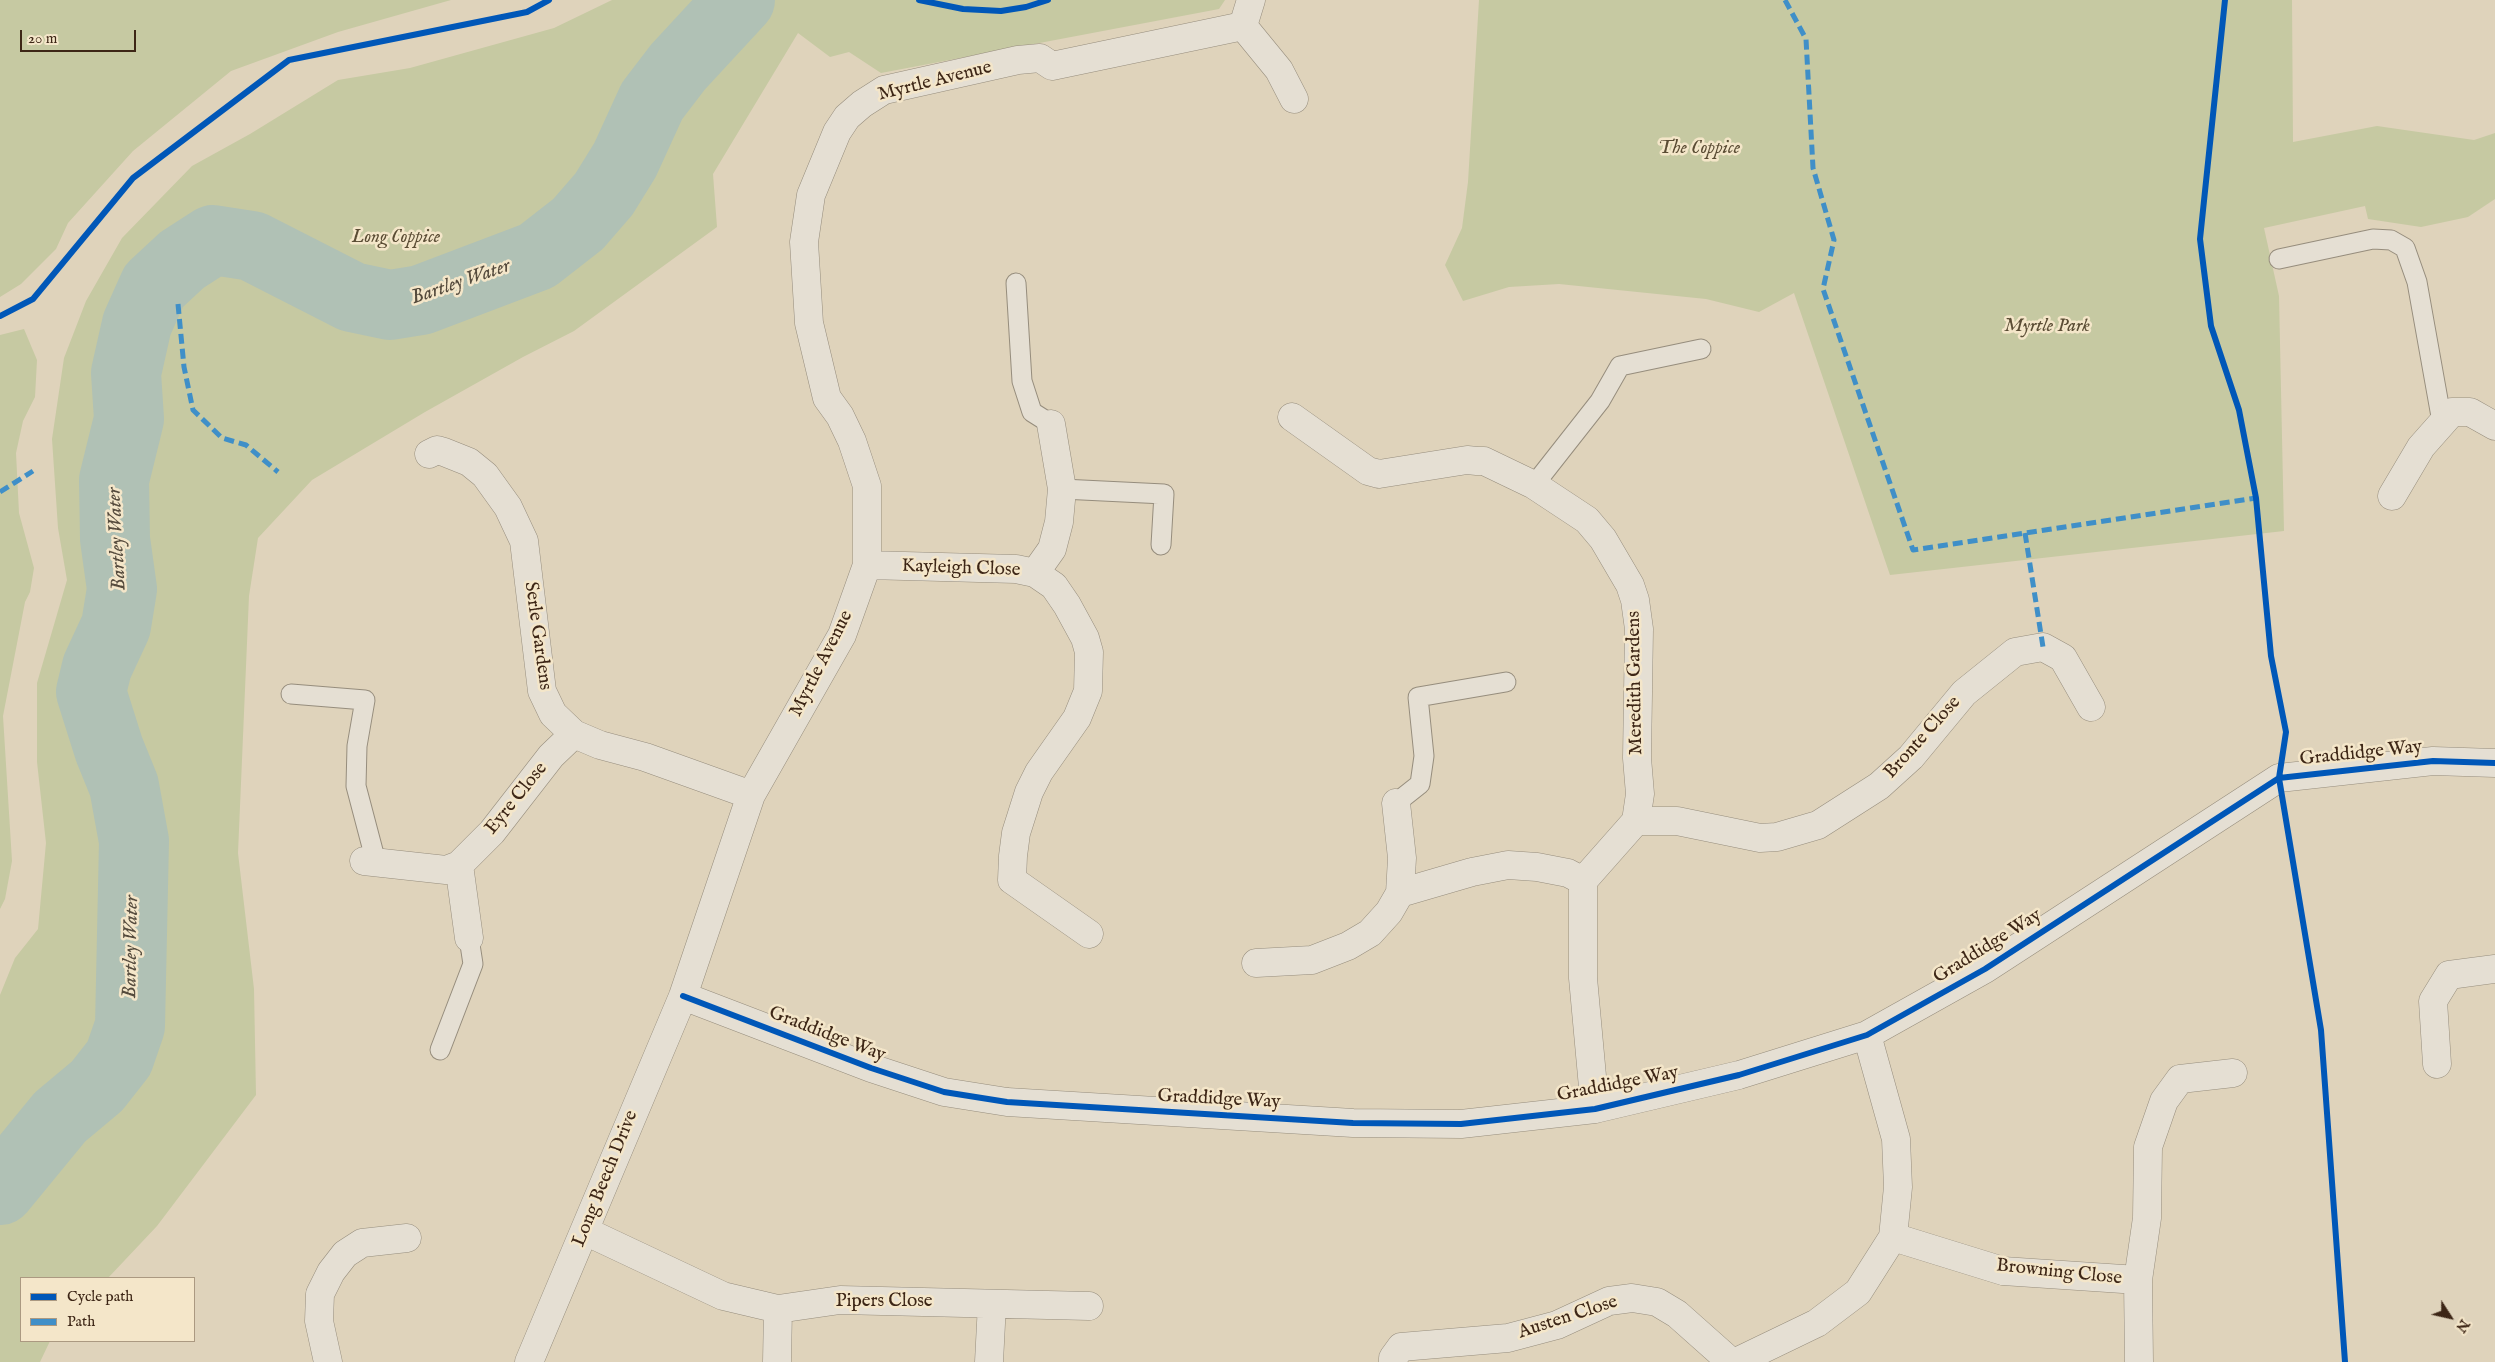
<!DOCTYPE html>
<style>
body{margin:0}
#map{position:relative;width:2495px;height:1362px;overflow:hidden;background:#dfd3bb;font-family:"IM FELL English",serif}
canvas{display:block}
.legend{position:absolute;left:20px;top:1277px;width:175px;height:65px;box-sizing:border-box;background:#f4e6c9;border:1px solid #ab9981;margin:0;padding:6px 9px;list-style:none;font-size:15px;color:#3d2616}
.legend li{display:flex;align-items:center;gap:10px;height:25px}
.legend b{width:25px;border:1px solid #ab9981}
.north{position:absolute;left:2425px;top:1292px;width:50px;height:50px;-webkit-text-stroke:4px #f4e6c9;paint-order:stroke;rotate:125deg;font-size:14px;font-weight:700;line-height:20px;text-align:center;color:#3d2616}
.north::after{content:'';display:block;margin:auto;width:18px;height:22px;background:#3d2616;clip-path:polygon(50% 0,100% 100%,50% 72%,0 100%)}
.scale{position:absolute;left:20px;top:30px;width:116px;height:22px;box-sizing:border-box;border:2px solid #3d2616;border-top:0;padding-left:6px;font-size:15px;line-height:18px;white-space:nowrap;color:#3d2616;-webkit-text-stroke:4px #f4e6c9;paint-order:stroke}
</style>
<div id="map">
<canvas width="2495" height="1362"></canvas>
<ul class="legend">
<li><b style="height:6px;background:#0057b8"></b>Cycle path</li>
<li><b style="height:6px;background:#3f8fc8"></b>Path</li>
</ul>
<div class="north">N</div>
<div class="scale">20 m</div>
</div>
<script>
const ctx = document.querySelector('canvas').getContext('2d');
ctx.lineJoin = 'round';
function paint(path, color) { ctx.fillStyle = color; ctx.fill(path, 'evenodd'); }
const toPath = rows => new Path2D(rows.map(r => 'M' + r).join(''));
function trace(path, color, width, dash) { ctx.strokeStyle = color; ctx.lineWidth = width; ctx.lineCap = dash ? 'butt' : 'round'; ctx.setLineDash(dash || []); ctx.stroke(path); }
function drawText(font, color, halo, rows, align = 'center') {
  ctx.font = font + ' "IM FELL English",serif'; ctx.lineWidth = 5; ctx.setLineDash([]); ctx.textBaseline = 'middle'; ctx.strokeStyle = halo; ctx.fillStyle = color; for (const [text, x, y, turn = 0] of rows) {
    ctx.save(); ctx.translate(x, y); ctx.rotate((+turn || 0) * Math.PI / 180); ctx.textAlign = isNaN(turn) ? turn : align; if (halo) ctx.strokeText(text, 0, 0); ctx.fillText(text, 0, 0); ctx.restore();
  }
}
paint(toPath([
 [0,0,451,0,338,32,231,71,133,151,68,223,56,249,21,284,0,297],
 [612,0,1225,0,1219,9,881,73,849,52,830,57,798,33,713,174,717,227,574,331,523,357,425,412,312,480,258,538,249,596,238,853,254,989,256,1095,157,1226,108,1278,21,1278,21,1341,50,1341,40,1362,0,1362,0,995,15,958,38,929,46,843,37,762,37,683,67,580,58,528,52,439,64,358,86,301,122,238,192,166,250,134,338,80,410,68,554,28],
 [1479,0,2292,0,2293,142,2377,126,2474,140,2495,133,2495,199,2468,217,2421,227,2368,219,2365,206,2264,228,2279,296,2284,531,1890,575,1794,293,1759,312,1706,299,1559,284,1509,287,1463,301,1445,265,1462,228,1468,182],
 [24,329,37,360,35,397,23,421,16,453,19,513,34,568,30,592,25,602,3,716,12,861,5,899,0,909,0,335]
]), '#c6c9a2');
trace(toPath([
 [0,1190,60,1117,97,1086,119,1058,130,1026,134,841,124,786,109,749,91,692,97,667,116,626,122,589,115,539,114,480,129,419,126,373,137,324,154,286,182,260,213,240,252,246,352,297,390,305,421,300,537,256,578,224,604,194,625,160,652,101,678,67,740,0]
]), '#b0c1b5', 70);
const lane = toPath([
 [2279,259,2373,239,2391,240,2405,248,2417,282,2442,422],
 [1016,283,1022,381,1032,412,1051,424],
 [1534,485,1600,401,1620,366,1701,349],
 [1062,489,1164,494,1161,545],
 [291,694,365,700,357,746,356,786,376,862],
 [1396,803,1420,784,1424,756,1418,697,1506,682],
 [440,1050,473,964,469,938]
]);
const street = toPath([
 [1243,26,1251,0],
 [1292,417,1368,471,1379,474,1467,460,1477,461,1484,461,1534,485,1587,520,1603,539,1630,585,1635,600,1639,629,1637,758,1640,794,1636,821,1583,881,1583,978,1595,1109],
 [429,454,437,450,444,452,469,462,485,475,508,507,524,541,542,691,553,714,574,734,600,745,645,757,751,795],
 [2392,496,2421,447,2452,412,2470,412,2495,426],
 [867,565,1016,569,1035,573,1054,586,1067,605,1085,638,1089,652,1088,691,1077,718,1039,772,1029,792,1016,833,1013,856,1012,880,1089,934],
 [1035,573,1052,549,1059,522,1062,489,1051,424],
 [1636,821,1677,821,1760,838,1777,837,1818,825,1879,786,1911,757,1964,693,2015,652,2043,647,2063,658,2091,707],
 [364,861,446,870,459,865,492,832,551,756,574,734],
 [459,865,469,938],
 [1400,893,1472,872,1508,865,1537,867,1568,873,1583,881],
 [1256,963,1312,960,1348,946,1370,933,1389,912,1400,893,1402,858,1396,803],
 [683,996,871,1068,944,1092,1007,1102,1353,1123,1461,1124,1595,1109,1739,1075,1867,1035,1985,969,2279,778,2433,761,2495,763],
 [2437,1064,2433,1001,2449,975,2495,969],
 [585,1231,723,1296,778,1309,840,1300,1089,1306],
 [1893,1237,2003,1271,2138,1280],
 [328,1362,319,1321,320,1294,331,1272,345,1254,362,1243,407,1238],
 [529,1362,683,996,751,795,842,635,867,565,867,486,852,441,840,416,827,398,809,323,804,242,811,195,837,132,847,117,862,104,884,90,1018,60,1040,58,1052,66,1243,26,1279,70,1294,99],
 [777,1362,778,1309],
 [989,1362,992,1304],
 [1393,1362,1393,1358,1401,1347,1508,1338,1557,1325,1609,1301,1632,1298,1657,1302,1677,1314,1731,1362],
 [1736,1362,1817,1323,1858,1292,1893,1237,1898,1187,1896,1139,1867,1035],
 [2139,1362,2138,1280,2147,1218,2148,1147,2164,1101,2180,1079,2233,1073]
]);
trace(lane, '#968d7d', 21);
trace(street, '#968d7d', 29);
trace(lane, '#e5dfd3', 19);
trace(street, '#e5dfd3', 28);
trace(toPath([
 [1785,0,1806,39,1813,168,1834,240,1823,289,1913,550,2256,498],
 [178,304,184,367,193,410,222,438,246,445,278,472],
 [0,492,33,471],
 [2025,533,2043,647]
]), '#3f8fc8', 5, [10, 5]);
trace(toPath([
 [919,0,963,9,1001,11,1026,7,1048,0],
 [2225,0,2200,239,2211,326,2239,410,2256,498,2271,656,2286,732,2279,778,2321,1030,2345,1362],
 [0,316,33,299,133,178,289,60,527,12,549,0],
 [683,996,871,1068,944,1092,1007,1102,1353,1123,1461,1124,1595,1109,1739,1075,1867,1035,1985,969,2279,778,2433,761,2495,763]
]), '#0057b8', 6);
drawText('19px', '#3d2616', '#f4e6c9', [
 ["Myrtle Avenue",935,82,-14],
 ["Kayleigh Close",961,569,2],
 ["Serle Gardens",537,636,82],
 ["Myrtle Avenue",822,664,-63],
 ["Meredith Gardens",1636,683,-91],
 ["Bronte Close",1923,738,-48],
 ["Graddidge Way",2361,754,-6],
 ["Eyre Close",517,799,-51],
 ["Graddidge Way",1988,947,-32],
 ["Graddidge Way",827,1035,21],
 ["Graddidge Way",1618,1085,-11],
 ["Graddidge Way",1219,1100,3],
 ["Long Beech Drive",606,1179,-68],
 ["Browning Close",2059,1273,6],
 ["Pipers Close",884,1302],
 ["Austen Close",1568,1318,-18]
]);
drawText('italic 19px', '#5a4c34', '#f4e6c9', [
 ["The Coppice",1699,149],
 ["Long Coppice",396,238],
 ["Myrtle Park",2047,327]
]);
drawText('italic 20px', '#554b3d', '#f4e6c9', [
 ["Bartley Water",461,283,-19],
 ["Bartley Water",118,539,-93],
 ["Bartley Water",132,947,-89]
]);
</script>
